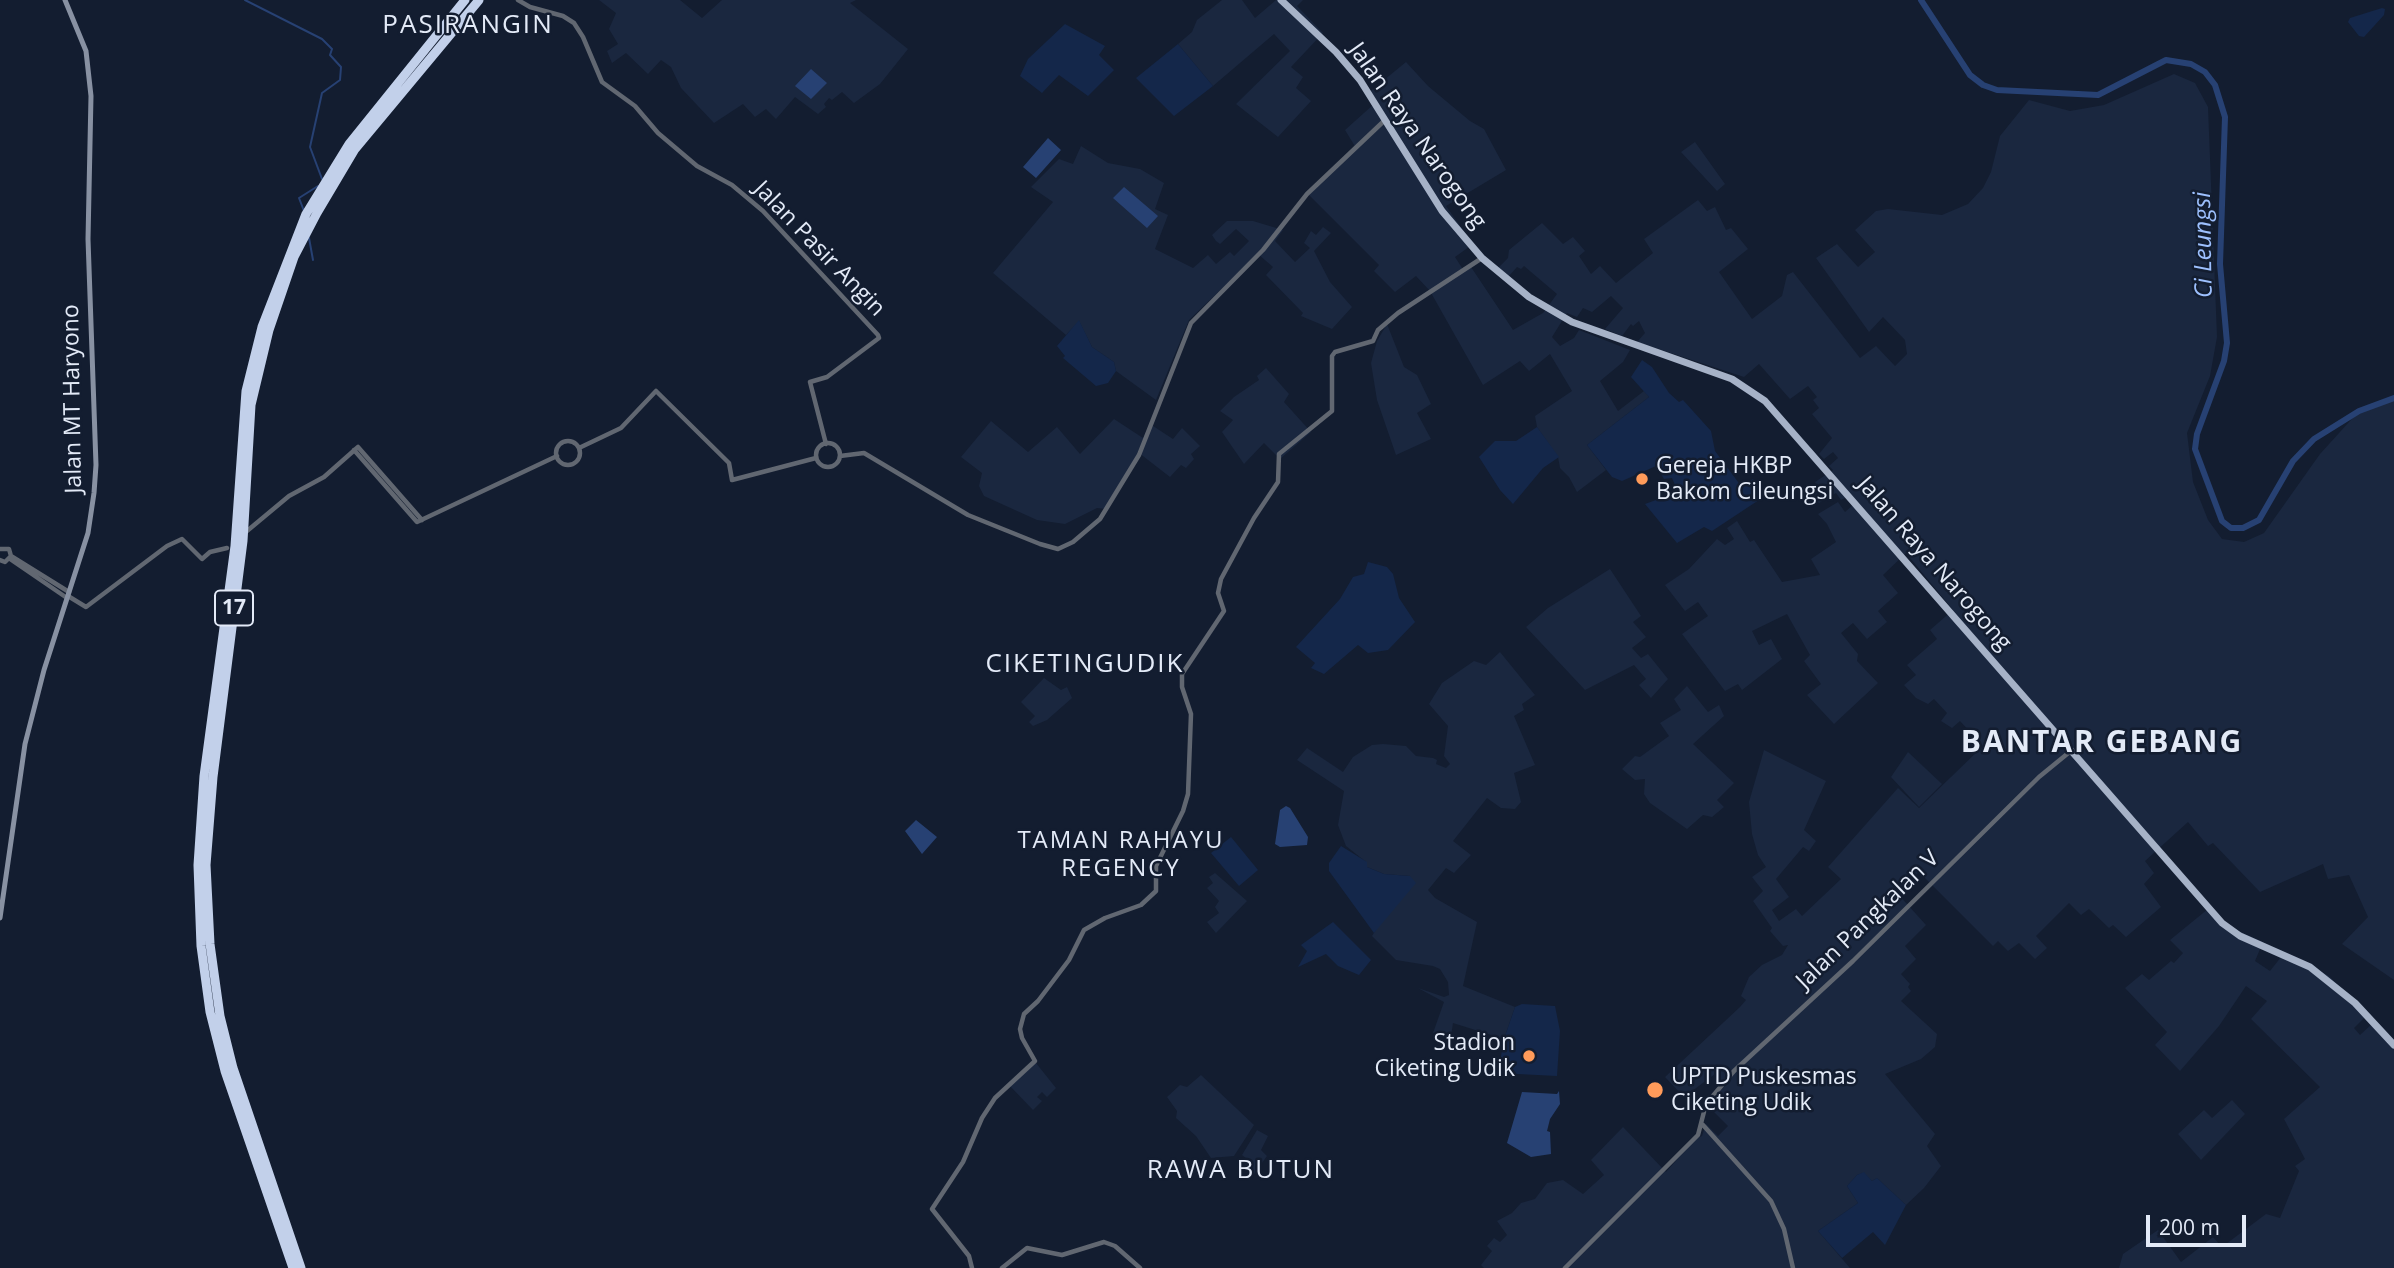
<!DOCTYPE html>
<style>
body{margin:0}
#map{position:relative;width:2394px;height:1268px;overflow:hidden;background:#131d30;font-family:"Open Sans",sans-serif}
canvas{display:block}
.scale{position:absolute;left:2146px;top:1215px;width:100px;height:32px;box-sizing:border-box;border:4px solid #e3eaf7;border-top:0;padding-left:9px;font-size:21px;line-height:24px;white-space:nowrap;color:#e3eaf7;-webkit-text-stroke:5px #131d30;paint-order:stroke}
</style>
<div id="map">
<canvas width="2394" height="1268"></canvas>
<div class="scale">200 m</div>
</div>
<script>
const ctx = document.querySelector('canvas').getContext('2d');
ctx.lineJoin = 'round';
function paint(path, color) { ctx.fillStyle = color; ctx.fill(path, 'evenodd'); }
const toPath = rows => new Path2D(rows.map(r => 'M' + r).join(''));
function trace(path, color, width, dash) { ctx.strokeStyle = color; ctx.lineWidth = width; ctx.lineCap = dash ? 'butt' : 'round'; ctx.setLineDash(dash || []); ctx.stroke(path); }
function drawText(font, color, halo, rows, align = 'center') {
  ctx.font = font + ' "Open Sans",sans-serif'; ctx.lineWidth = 5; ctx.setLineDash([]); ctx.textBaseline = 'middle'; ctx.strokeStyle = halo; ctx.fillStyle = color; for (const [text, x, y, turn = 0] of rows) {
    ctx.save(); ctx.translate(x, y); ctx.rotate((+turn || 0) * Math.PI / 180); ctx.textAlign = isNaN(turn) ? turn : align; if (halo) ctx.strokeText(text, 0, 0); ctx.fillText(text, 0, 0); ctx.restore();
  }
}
paint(toPath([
 [599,0,680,0,702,18,722,0,856,0,850,3,908,49,880,84,854,103,842,92,832,100,829,98,824,104,826,107,818,114,795,97,776,119,766,109,755,117,743,104,714,123,681,88,671,67,661,60,648,74,626,53,612,63,607,51,618,44,609,29,616,13],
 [1222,0,1242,0,1255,18,1276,0,1303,0,1297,6,1323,33,1291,67,1303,77,1296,88,1311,101,1278,137,1236,104,1290,51,1274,34,1213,86,1178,44,1192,32,1197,20],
 [1406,62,1428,86,1470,121,1484,129,1506,170,1446,206,1473,244,1455,257,1464,271,1471,267,1513,330,1543,313,1557,294,1524,266,1521,269,1517,267,1509,276,1498,268,1508,258,1509,250,1542,223,1563,244,1573,237,1585,251,1579,256,1591,274,1600,266,1616,283,1653,253,1644,239,1698,200,1707,211,1715,207,1726,230,1731,228,1748,249,1719,272,1752,319,1782,296,1787,275,1793,272,1860,358,1876,346,1895,366,1907,354,1905,340,1883,317,1869,332,1816,258,1837,244,1858,267,1875,252,1855,230,1876,211,1888,209,1942,215,1968,204,1983,188,1991,172,2000,136,2029,100,2070,111,2104,105,2174,74,2195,83,2208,107,2217,337,2210,376,2187,433,2193,482,2208,520,2222,539,2244,542,2264,533,2320,454,2359,411,2394,398,2394,980,2342,944,2368,917,2349,875,2328,879,2323,864,2260,892,2213,843,2208,846,2188,822,2145,861,2154,873,2144,884,2161,907,2126,937,2113,925,2109,928,2089,909,2081,915,2069,903,2036,936,2047,948,2035,959,2019,943,2008,951,1998,941,1993,946,1919,872,1897,893,1926,925,1905,946,1916,959,1901,974,1910,984,1908,987,1911,991,1901,1001,1937,1034,1935,1047,1921,1059,1885,1074,1935,1134,1927,1146,1941,1166,1924,1188,1906,1205,1877,1178,1872,1181,1864,1173,1857,1175,1847,1186,1858,1203,1818,1231,1850,1268,1484,1268,1481,1265,1492,1251,1487,1246,1494,1238,1500,1242,1507,1235,1497,1221,1512,1213,1521,1203,1535,1199,1547,1183,1563,1180,1583,1194,1604,1175,1591,1160,1623,1127,1666,1172,1695,1139,1702,1136,1706,1124,1718,1136,1728,1126,1706,1104,1726,1085,1715,1074,1684,1097,1665,1077,1740,1007,1746,1000,1741,996,1749,977,1762,965,1782,955,1788,945,1783,946,1770,931,1772,928,1753,901,1763,891,1752,877,1766,867,1758,855,1752,834,1749,802,1764,750,1826,781,1804,830,1816,841,1809,851,1803,847,1776,879,1789,897,1772,910,1779,921,1796,909,1802,916,1841,879,1828,867,1898,788,1919,808,1983,746,1960,721,1952,728,1941,721,1947,713,1934,699,1928,704,1916,698,1904,685,1916,675,1907,665,1937,639,1930,630,1953,610,1906,553,1883,575,1898,593,1878,611,1887,622,1867,639,1853,623,1841,633,1858,654,1857,661,1878,683,1834,724,1807,695,1821,684,1804,661,1810,655,1787,614,1752,631,1759,645,1771,639,1782,659,1742,690,1738,684,1725,691,1682,634,1708,616,1698,602,1685,611,1665,585,1689,569,1717,539,1725,545,1734,539,1727,528,1737,521,1750,542,1754,540,1782,582,1820,575,1811,559,1836,542,1827,524,1818,514,1838,502,1845,512,1853,505,1847,497,1841,500,1836,493,1819,503,1810,491,1817,486,1815,482,1833,470,1829,466,1838,458,1833,452,1824,459,1819,454,1832,438,1812,414,1819,408,1813,400,1817,397,1808,386,1790,399,1759,364,1744,377,1637,342,1645,333,1639,321,1633,326,1631,324,1622,336,1605,329,1623,308,1611,296,1592,312,1583,308,1577,317,1567,313,1552,337,1560,346,1574,338,1579,330,1630,350,1623,362,1600,381,1618,411,1644,391,1649,397,1587,445,1606,470,1577,492,1569,477,1560,468,1558,457,1537,427,1535,416,1572,391,1550,354,1529,371,1520,361,1483,385,1430,291,1416,276,1395,292,1374,271,1379,265,1309,195,1356,148,1345,130,1374,104,1367,94],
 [1695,142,1725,184,1717,191,1681,152],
 [1081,146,1108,163,1140,169,1164,183,1155,209,1168,215,1155,249,1193,268,1208,255,1216,264,1230,252,1234,256,1249,241,1236,229,1220,244,1216,241,1212,235,1227,221,1253,221,1283,230,1275,241,1295,262,1310,248,1304,243,1311,231,1316,235,1323,227,1331,233,1314,251,1330,282,1352,307,1332,329,1301,316,1303,313,1266,275,1273,267,1258,254,1189,320,1156,400,1116,371,1114,362,1092,347,1079,321,1066,335,993,273,1053,202,1031,187,1059,159,1073,164],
 [1387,324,1404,367,1417,375,1431,404,1417,413,1431,439,1396,455,1377,400,1371,363,1377,341],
 [1266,368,1289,394,1284,402,1311,432,1280,459,1264,443,1244,464,1222,432,1233,420,1220,411,1234,397,1259,380,1257,376],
 [1114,419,1143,438,1150,424,1173,439,1182,428,1200,446,1191,454,1194,459,1186,468,1181,465,1170,477,1139,453,1106,509,1097,508,1065,524,1037,520,984,496,979,486,982,473,961,457,991,421,1028,452,1057,427,1080,454],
 [1610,569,1641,616,1633,622,1646,637,1632,648,1641,658,1648,654,1668,679,1651,698,1639,685,1646,679,1634,665,1585,690,1526,627,1548,608],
 [1500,652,1535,695,1522,704,1524,710,1514,716,1535,765,1514,773,1521,802,1515,809,1501,808,1487,798,1453,841,1471,855,1454,873,1446,868,1428,890,1435,898,1477,922,1463,986,1515,1007,1504,1039,1453,1023,1451,1036,1433,1033,1444,1002,1418,988,1444,997,1449,995,1448,982,1440,969,1433,966,1396,960,1372,936,1410,876,1384,874,1367,867,1366,862,1346,846,1338,825,1344,791,1297,760,1307,748,1343,772,1353,757,1372,745,1383,744,1406,746,1416,756,1433,758,1437,760,1436,764,1446,768,1450,764,1444,756,1448,726,1429,704,1442,683,1474,661,1486,665],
 [1044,678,1061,690,1067,687,1072,698,1047,720,1033,726,1029,722,1035,716,1021,702],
 [1687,686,1708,712,1719,705,1724,716,1693,744,1734,783,1717,800,1724,807,1712,817,1703,815,1687,829,1650,803,1644,794,1645,779,1635,780,1622,769,1635,756,1640,757,1669,736,1660,723,1681,710,1674,699],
 [1908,752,1942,784,1919,807,1891,777],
 [1215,873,1247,901,1216,933,1207,922,1219,913,1215,907,1219,901,1207,888,1213,883,1209,877],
 [2208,909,2234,929,2263,942,2255,961,2270,971,2285,952,2329,976,2367,1015,2354,1028,2360,1035,2373,1023,2394,1048,2394,1268,2119,1268,2123,1254,2158,1230,2181,1262,2213,1237,2222,1247,2266,1214,2280,1218,2299,1171,2295,1166,2305,1159,2284,1119,2320,1087,2251,1019,2267,1001,2246,986,2219,1026,2180,1071,2155,1045,2167,1032,2125,988,2142,974,2149,980,2171,961,2174,963,2183,953,2170,940],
 [1036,1063,1056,1088,1047,1097,1042,1092,1037,1097,1042,1101,1033,1110,1010,1086],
 [1201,1075,1254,1125,1234,1156,1211,1158,1196,1136,1176,1118,1177,1111,1167,1097,1180,1085,1187,1087],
 [2232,1100,2245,1114,2201,1160,2178,1134,2204,1110,2212,1118],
 [1257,1130,1268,1136,1261,1150,1267,1156,1254,1174,1244,1166,1248,1160,1242,1155]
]), '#1a273f');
paint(toPath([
 [2382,8,2385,9,2384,15,2364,37,2359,36,2348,22,2350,18],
 [1065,24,1105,46,1099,55,1114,70,1088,96,1059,75,1042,93,1020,76,1028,59],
 [1178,44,1213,86,1174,116,1136,78],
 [1079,320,1092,347,1114,362,1116,371,1108,383,1096,386,1063,358,1065,356,1057,346],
 [1642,360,1652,367,1669,393,1679,402,1683,400,1711,431,1715,451,1741,486,1753,479,1765,496,1712,531,1704,527,1677,543,1645,504,1678,492,1672,478,1664,479,1656,466,1622,481,1612,477,1587,445,1649,397,1631,377],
 [1537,427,1559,457,1543,468,1513,504,1500,490,1479,457,1495,441,1516,441],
 [1368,562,1387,567,1393,574,1399,598,1415,622,1388,650,1368,653,1358,645,1324,674,1311,668,1315,663,1296,647,1340,599,1353,577,1364,574],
 [1231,837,1258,870,1239,886,1211,853],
 [1341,846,1367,862,1367,867,1384,874,1410,876,1416,883,1374,933,1329,871,1329,863],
 [1333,922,1371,960,1359,975,1338,966,1326,954,1298,967,1307,951,1301,945],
 [1522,1004,1555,1006,1560,1031,1557,1076,1498,1073,1504,1039,1515,1007],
 [1864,1172,1872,1181,1877,1178,1906,1205,1885,1245,1873,1232,1842,1258,1818,1231,1858,1203,1847,1186,1857,1175]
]), '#14274a');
paint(toPath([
 [811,69,827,83,811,99,795,86],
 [1048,138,1061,150,1036,178,1023,167],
 [1124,187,1158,216,1147,228,1113,198],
 [1286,806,1290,808,1308,837,1307,845,1280,847,1275,844,1280,810],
 [916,820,937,837,922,854,905,831],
 [1559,1091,1560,1104,1550,1119,1547,1131,1550,1132,1551,1154,1531,1157,1507,1143,1522,1092,1557,1094]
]), '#274173');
trace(toPath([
 [245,0,322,39,332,49,330,55,341,67,340,80,322,93,310,147,322,179],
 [304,211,299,198,318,186],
 [309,238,313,260]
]), '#274173', 2);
trace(toPath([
 [1921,0,1970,75,1983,85,1997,90,2098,95,2166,60,2191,64,2205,72,2215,85,2225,117,2220,264,2227,343,2224,361,2197,434,2195,449,2222,521,2231,528,2243,528,2259,520,2293,461,2314,439,2359,411,2394,398]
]), '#274173', 6);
trace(toPath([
 [518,0,530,7,563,16,574,23,583,37,602,82,635,106,658,133,697,166,732,185,763,211,878,335,879,338,827,377,810,382,826,444],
 '556 453a12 12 0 1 1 24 0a12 12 0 1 1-24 0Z',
 '816 455a12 12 0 1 1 24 0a12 12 0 1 1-24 0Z',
 [579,448,621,428,656,391,729,463,732,480,816,458],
 [354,450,417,522,557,456],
 [840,456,864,453,968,515,1040,544,1058,549,1073,542,1100,519,1139,455,1191,323,1263,250,1307,194,1385,120],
 [247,531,289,496,324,477,358,447,422,520],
 [0,549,9,549,11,556,5,562,0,560],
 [11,556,69,592],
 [10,559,67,598],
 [68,596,86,607,167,546,182,539,202,559,210,552,227,548],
 [1703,1125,1771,1201,1784,1229,1793,1268],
 [972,1268,969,1256,932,1209,963,1162,982,1118,995,1098,1035,1061,1022,1038,1020,1029,1024,1014,1038,1001,1069,960,1084,930,1105,918,1141,905,1156,891,1156,866,1183,811,1188,794,1191,714,1182,687,1182,674,1224,611,1218,593,1221,579,1254,518,1278,482,1279,454,1332,411,1332,356,1335,352,1373,341,1378,330,1398,313,1482,258],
 [1002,1268,1027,1248,1062,1255,1104,1242,1115,1246,1140,1268],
 [1565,1268,1698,1135,1706,1104,1734,1071,1853,961,2039,777,2072,750]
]), '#616771', 4.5);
trace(toPath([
 [0,918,25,744,44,670,88,533,94,493,96,465,88,239,91,96,86,51,65,0]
]), '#8891a2', 5);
trace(toPath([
 [1281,0,1336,52,1360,80,1442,211,1482,258,1529,297,1572,322,1732,379,1765,401,2222,923,2240,936,2310,967,2355,1003,2394,1045]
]), '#a6b2c7', 7);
trace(toPath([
 [293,1268,225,1071,210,1012,201,946,198,865,204,776,235,546,246,391,262,327,306,214,349,144,465,0],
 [301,1268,233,1068,220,1016,210,944,206,865,213,777,243,541,251,405,269,330,294,257,317,213,355,149,479,0]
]), '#c2d0ea', 9);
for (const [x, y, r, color] of [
 [1642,479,7,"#ff9b5a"],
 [1529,1056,7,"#ff9b5a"],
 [1655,1090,9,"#ff9b5a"]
]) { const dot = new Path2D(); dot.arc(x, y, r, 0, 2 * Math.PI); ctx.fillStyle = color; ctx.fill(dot); trace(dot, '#131d30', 2.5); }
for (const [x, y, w] of [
 [234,608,38]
]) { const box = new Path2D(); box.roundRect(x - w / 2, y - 17.5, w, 35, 5); ctx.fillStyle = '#131d30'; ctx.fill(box); trace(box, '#e3eaf7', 2); }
drawText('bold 21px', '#e3eaf7', null, [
 ["17",234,608]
]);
drawText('23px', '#e3eaf7', '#131d30', [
 ["Jalan Raya Narogong",1417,136,55],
 ["Jalan Pasir Angin",819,249,46],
 ["Jalan MT Haryono",73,399,-91],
 ["Jalan Raya Narogong",1934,564,49],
 ["Jalan Pangkalan V",1868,920,-44]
]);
drawText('23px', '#e3eaf7', '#131d30', [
 ["Gereja HKBP",1656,466],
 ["Bakom Cileungsi",1656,492],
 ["Stadion",1515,1043,"right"],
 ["Ciketing Udik",1515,1069,"right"],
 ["UPTD Puskesmas",1671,1077],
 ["Ciketing Udik",1671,1103]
], 'left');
drawText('italic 24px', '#9dc0fe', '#131d30', [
 ["Ci Leungsi",2204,245,-91]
]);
ctx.letterSpacing = '2px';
drawText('24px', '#e3eaf7', '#131d30', [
 ["TAMAN RAHAYU",1121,841],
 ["REGENCY",1121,869]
]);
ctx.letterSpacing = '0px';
ctx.letterSpacing = '2px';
drawText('26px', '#e3eaf7', '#131d30', [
 ["PASIRANGIN",468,26],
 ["CIKETINGUDIK",1085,665],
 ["RAWA BUTUN",1241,1171]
]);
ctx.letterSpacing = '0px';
ctx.letterSpacing = '2px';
drawText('bold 30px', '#e3eaf7', '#131d30', [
 ["BANTAR GEBANG",2102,743]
]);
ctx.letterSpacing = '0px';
</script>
